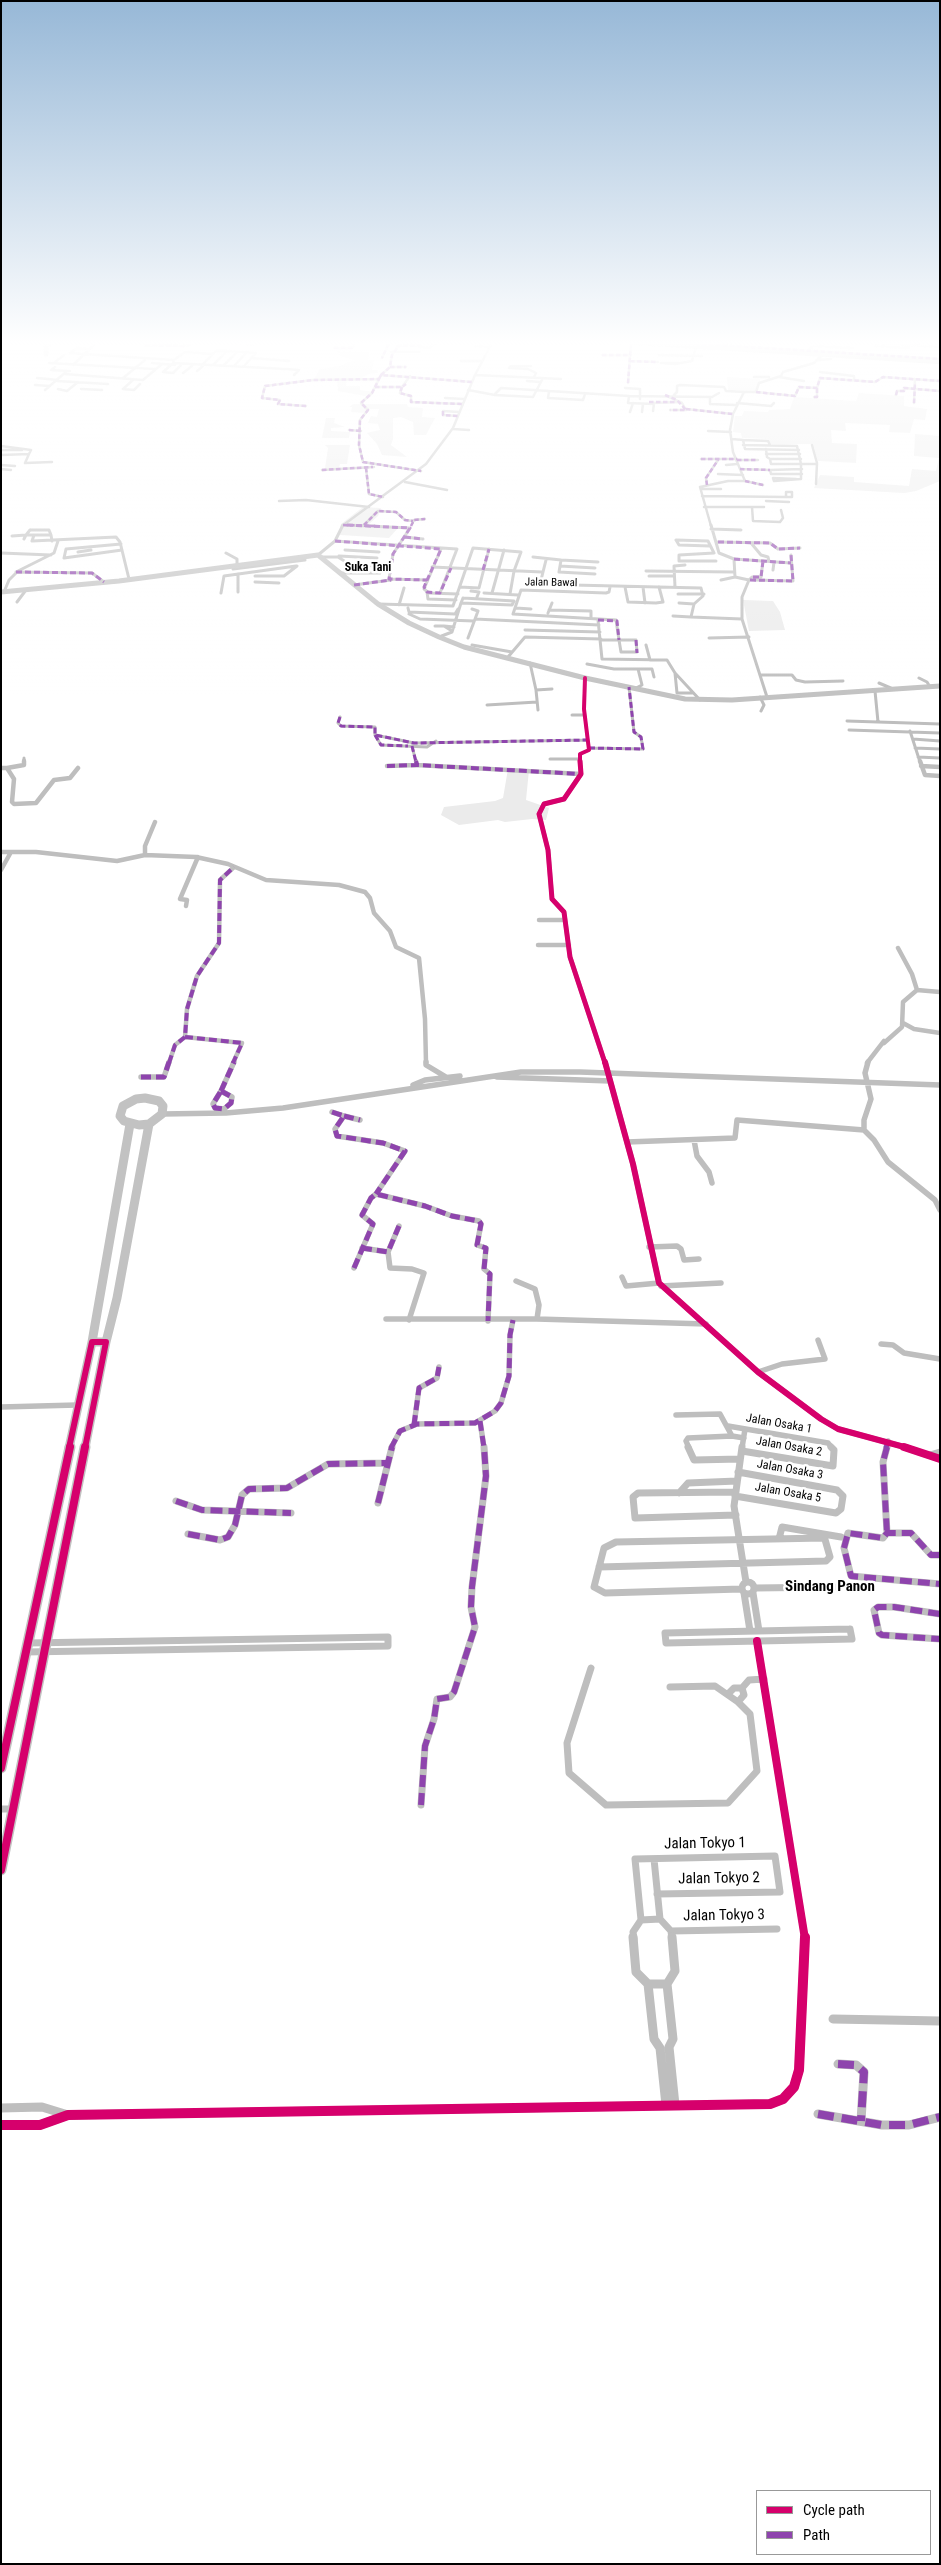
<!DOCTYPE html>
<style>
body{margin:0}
#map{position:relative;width:941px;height:2565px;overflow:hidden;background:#fff;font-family:"Roboto Condensed",sans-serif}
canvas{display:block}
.frame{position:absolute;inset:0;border:2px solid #000;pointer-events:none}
.legend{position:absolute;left:756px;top:2490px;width:175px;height:65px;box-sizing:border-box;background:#fff;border:1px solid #999;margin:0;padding:6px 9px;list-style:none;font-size:15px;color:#000}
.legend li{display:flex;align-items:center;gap:10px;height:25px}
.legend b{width:25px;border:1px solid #999}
</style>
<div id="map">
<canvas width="941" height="2565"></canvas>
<div class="frame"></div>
<ul class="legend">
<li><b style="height:6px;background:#d6006c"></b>Cycle path</li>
<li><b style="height:6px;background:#8e44ad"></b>Path</li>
</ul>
</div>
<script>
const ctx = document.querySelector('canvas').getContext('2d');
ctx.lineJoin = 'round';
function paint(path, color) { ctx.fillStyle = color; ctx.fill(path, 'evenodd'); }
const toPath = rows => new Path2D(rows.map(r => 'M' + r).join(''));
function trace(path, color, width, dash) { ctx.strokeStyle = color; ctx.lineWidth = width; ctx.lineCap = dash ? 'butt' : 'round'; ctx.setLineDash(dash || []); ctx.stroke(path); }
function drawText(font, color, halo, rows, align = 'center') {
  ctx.font = font + ' "Roboto Condensed",sans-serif'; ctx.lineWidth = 5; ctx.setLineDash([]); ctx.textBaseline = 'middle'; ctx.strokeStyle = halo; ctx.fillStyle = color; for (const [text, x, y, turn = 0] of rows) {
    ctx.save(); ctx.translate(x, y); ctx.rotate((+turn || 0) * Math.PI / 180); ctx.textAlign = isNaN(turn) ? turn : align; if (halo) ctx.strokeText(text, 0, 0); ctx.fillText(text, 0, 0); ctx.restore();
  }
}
paint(toPath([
 [337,351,370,352,368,360,374,360,372,370,377,370,378,373,369,374,359,379,347,379,346,386,360,386,360,390,374,392,370,397,338,391,337,379,314,379,320,369,340,366,354,360,341,356],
 [727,377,760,379,757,392,728,390],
 [859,393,904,396,904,406,927,409,925,420,914,419,910,433,889,432,890,425,845,423,846,431,831,430,832,443,857,444,856,463,818,461,813,444,770,444,768,439,742,438,741,433,733,432,735,416,742,416,744,411,768,412,769,410,790,409,794,397,856,401],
 [353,404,407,404,408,407,423,408,422,417,435,418,426,435,414,435,413,422,401,417,393,418,393,439,391,445,407,457,382,455,377,444,367,433,380,430,378,424,368,423,371,416,377,417,379,409,370,409,367,413,351,412,352,407,349,407],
 [326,418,335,418,334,423,345,427,331,428,331,431,350,432,349,438,322,438],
 [915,434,940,436,940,481,916,491,904,493,814,488,820,475,854,477,854,482,909,486,912,469,936,471,939,458,914,456],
 [325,445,350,445,347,464,340,464,339,468,325,468,328,448],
 [363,507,381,508,378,516,368,525,399,527,389,538,340,535,341,524],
 [743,600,773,601,780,612,785,630,749,631],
 [508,769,529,770,526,800,549,808,546,820,532,819,505,822,498,820,459,825,441,815,444,807,495,801,503,798]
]), '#ebebeb');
trace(toPath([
 [46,354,46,346,54,341]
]), '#bdbdbd', 5);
trace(toPath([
 [234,341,253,345],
 [653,341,940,359],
 [437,342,462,341],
 [355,343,389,343,382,358],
 [145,345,183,346,192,344,194,341],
 [398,346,421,345],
 [475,346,490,347],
 [419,347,429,348,438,341],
 [334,348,352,348,355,341],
 [909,348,876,346,878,343,940,347],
 [90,349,77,348,70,353,174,360,173,363,285,369],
 [391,352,419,352],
 [806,352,813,346,853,348],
 [602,355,631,355],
 [659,355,702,356],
 [252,358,289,361],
 [174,360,185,352,213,354],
 [818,360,831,359],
 [461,361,482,361],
 [630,361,658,362],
 [49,363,155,369],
 [54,363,64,355],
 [152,363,175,365],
 [679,363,661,363,675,364,692,361,696,347],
 [172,364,163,372,173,373,181,365],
 [203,364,216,351,227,351],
 [73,365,98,341],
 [213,365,227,351,256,353,244,366],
 [224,365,237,352],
 [234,366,247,352],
 [531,366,511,366,509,368,528,369,536,373,534,377],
 [55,367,51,370,70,371],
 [390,367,406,367],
 [287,369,299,370,294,375],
 [197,371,203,366],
 [820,372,854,376,854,380],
 [183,373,192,366],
 [65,374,143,380,162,364],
 [381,375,390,367,392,355,400,344],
 [475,375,561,379],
 [754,377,769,377],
 [779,377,804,381],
 [37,378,58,380],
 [123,378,145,360],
 [134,379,123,389,134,390,140,384],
 [379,379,381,375,472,382],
 [57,381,108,384],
 [527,381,540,382],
 [628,383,631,343],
 [35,385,50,386],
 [375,387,402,387,410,376],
 [402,387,400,393,411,396,411,402,462,404],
 [625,388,640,389,640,399],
 [58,389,67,391,78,382],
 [81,389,102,390],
 [45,390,67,371],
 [468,390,495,395,533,397,543,378],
 [549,391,548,398,583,400,585,394],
 [756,392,795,396,799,387,817,388,820,378,875,382,883,377,940,381],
 [495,394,501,388,629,396,712,397,719,393],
 [674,395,677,392,677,386,680,385,724,387,726,391,744,392],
 [896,395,897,391,904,391,904,388,940,391],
 [629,396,628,403,654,404,653,411],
 [667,396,682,403,686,410,670,410],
 [814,397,817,397,817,388],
 [445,398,464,399],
 [710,399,710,404,736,405],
 [652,403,680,402],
 [737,403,771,406,774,403],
 [914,403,915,379],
 [306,406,278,404,280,400,262,398,265,386,313,380,379,379,372,393,361,403,368,410,360,420,359,445,363,462,421,471],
 [686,409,733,414],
 [443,411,443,415,458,416],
 [443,411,459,412],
 [630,412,633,403],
 [642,412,643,404],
 [453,429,469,430],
 [349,430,361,431],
 [708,431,731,432],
 [732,439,743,440,745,449,799,450],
 [743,440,768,441,770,445],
 [743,445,797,446,801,464,801,479,774,481,773,478,796,479],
 [812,445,817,463,816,484],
 [1,446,31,450,29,454,1,455],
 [766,449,767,457,770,459,801,459],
 [1,450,22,450],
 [29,454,25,463,52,462],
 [766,454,800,454],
 [701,459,737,459],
 [770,459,771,464,817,464],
 [737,460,758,460],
 [1,465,15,466],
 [726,465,737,464],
 [366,468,369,494,383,497],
 [1,469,11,470],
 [740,469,770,470],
 [802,469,770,470,771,474,802,474],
 [322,470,374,467],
 [718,474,743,475],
 [745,481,763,485],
 [405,482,447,490],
 [707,485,706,478,718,460],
 [702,489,721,489],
 [786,492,792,492,792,497,786,497,786,492],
 [702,496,786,497],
 [279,501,306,500,369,507],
 [766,501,789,502],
 [704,507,764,507],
 [752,507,753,521,780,522,783,518,781,510],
 [412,524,414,520,425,519],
 [343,525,375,526],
 [364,525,378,511,396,512,405,520,413,521],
 [342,526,426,464,453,428,475,375,493,341],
 [711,526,700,487,728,481,745,481,733,452,730,430,733,414,744,392,756,392,759,383,781,376,783,372,814,363,822,355]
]), '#bebebe', 2.5);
trace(toPath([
 [347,525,410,528,393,554,389,579,427,580],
 [711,525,719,553,734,559,735,577,749,580,752,577,761,577,763,561],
 [711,529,741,530],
 [30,530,49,530,51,535,26,535,30,530],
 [34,535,32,541,116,537,120,542,129,579],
 [51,535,52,541],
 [12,536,26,535,24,539],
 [405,537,423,539],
 [335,541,457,549,440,593],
 [718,542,770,543,778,549,800,548],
 [751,543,761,555,768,557,769,561],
 [121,544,66,549,64,558,122,550],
 [710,546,679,545,676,540,708,541,714,553,679,555,679,561,716,561],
 [441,549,424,589,429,593,458,594],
 [345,550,379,552],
 [78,552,91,550],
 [1,553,51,555],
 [226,553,237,559,237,565],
 [318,555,335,541,343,525],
 [339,556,377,558],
 [320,557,338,557,349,564,376,566],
 [533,557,561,560,559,572,595,574],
 [734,559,791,563],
 [561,560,598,562],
 [560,566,595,568],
 [432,567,542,572],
 [233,569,305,560],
 [773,570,774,562],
 [646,571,734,572],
 [16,572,92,573,104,582],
 [339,573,380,573],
 [238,574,238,592],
 [255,576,284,576,297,566],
 [649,576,674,576],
 [721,580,735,577],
 [749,580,742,597,742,619,767,697],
 [755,580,793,581,791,555],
 [255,582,279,583],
 [530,584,701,588,703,596,694,604,691,617,742,619],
 [540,584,546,560],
 [354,585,391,580],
 [460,587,479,588,489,549],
 [610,587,609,592,606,593,521,590,513,614,616,620,619,640],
 [625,587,628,602,656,603,663,602,659,587],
 [643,587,645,603],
 [675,587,674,566,685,565],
 [471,591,479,592,477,597],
 [4,592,9,580,18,571,54,553,58,541],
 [427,592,428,599,456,600],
 [221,593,224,576,296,566],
 [484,593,518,595],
 [492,593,504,550],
 [678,594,704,594],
 [463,598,514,601,512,605,461,603,463,598],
 [17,602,26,590],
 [679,603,694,604],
 [378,604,453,606,473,548,521,552,514,571,510,594],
 [399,605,404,588],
 [408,608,409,612,455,614,458,609],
 [516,608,531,609],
 [549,610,591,611,591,617],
 [548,613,552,603],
 [409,614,420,619,474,621],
 [673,616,691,617],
 [475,619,599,625],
 [598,620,602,659,667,660,675,673,700,700],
 [435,626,444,626],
 [525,630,600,632],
 [452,631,444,626,454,627],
 [439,637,452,632,461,603],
 [468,638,478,611,472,609],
 [709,638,749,637],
 [601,640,619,640],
 [619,640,636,640,637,652,621,652,619,640],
 [472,645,512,652],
 [646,645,650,660],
 [508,657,525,637,601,639],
 [530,663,536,690],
 [587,664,614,669,638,669,642,685,636,688],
 [638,669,652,669,654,677],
 [675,673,677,693,692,693],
 [761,675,792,675,796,680,805,682,843,681],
 [919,678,927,682,930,687],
 [879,683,893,689],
 [875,691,878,722],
 [760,697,764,705,761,711],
 [487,705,537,702],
 [538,710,536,690,552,689],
 [572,715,585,715],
 [340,717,338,723,341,726,375,727,375,735,414,743,588,740],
 [847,721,940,724],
 [849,730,940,733],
 [910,731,920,762],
 [375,735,381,745,427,747,436,741],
 [913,739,940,741],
 [412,746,416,762],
 [589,748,643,749,641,737,634,732,629,687],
 [915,748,940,749],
 [918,757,940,758],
 [24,758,24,762],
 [550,759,580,759],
 [580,762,580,754,589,750,584,709,585,678]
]), '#bebebe', 3);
trace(toPath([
 [416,761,417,765],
 [580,761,581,774,564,799,544,804,539,814,548,850,552,899,564,912,570,957,605,1063],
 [920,761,925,775,940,776],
 [387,766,417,765,581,774],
 [921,766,940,767],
 [1,768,7,768,14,779,12,802,14,804,36,803,54,780,70,778,78,768],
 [7,768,24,765,24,761],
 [1,852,36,852,117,861,145,855,196,857,228,864,266,880,339,885,365,892,370,898,374,913,390,931,396,947,419,958,425,1019,426,1063],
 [145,855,145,846,155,822],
 [1,870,11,852],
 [186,906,187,900,180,899,198,857],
 [539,920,565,920],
 [538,945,569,945],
 [917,990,940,992],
 [903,1023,914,1029,940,1033],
 [185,1037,242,1043,233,1063],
 [884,1043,902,1027,903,1002,917,990,912,974,898,948],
 [169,1063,175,1045,185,1037,187,1009,197,976,219,943,220,880,234,867],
 [867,1063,884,1041]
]), '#bebebe', 4.5);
trace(toPath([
 [426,1062,426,1065,446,1077],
 [605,1062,633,1164,659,1283,758,1372,821,1419,838,1429,908,1448],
 [868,1062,865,1073,871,1099,864,1120,864,1130,874,1140,888,1162,935,1200,940,1210],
 [141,1077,164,1077,169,1062],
 [497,1077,610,1081],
 [413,1085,425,1080,460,1076],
 [221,1091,232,1097,231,1103,224,1109,215,1108,213,1104,221,1091],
 [221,1091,234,1062],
 [332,1112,344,1116,335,1129,337,1136,383,1143,405,1151,376,1194],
 [162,1114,226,1113,283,1108,521,1072,580,1072,940,1085],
 [344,1116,360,1120],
 [694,1140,697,1156,709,1172,712,1183],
 [627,1142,735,1138,737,1120,864,1130],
 [649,1247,677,1246,681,1249,684,1260,699,1259],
 [362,1248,388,1252,399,1226],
 [388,1252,390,1268,412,1269,424,1273,409,1320],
 [354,1268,373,1224,362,1215,371,1198,376,1194,425,1206,452,1216,479,1221,481,1224,477,1245,486,1248,484,1269,490,1274,488,1321],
 [622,1277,626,1286,659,1283],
 [516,1281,535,1289,539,1305,537,1319],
 [661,1286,721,1283],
 [386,1319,537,1319,706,1324],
 [881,1344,893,1345,904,1353,940,1359],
 [758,1372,782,1364,825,1359,818,1340],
 [1,1407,77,1405],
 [676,1415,720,1414,732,1436],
 [480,1421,484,1448],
 [414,1425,419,1388,437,1378,439,1367],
 [728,1426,828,1443,832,1448],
 [391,1448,400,1431,417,1424,475,1423,495,1411,501,1403,509,1376,510,1335,513,1320],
 [689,1448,686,1441,688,1438,732,1436,744,1438],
 [742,1448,745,1429],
 [886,1448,888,1441]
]), '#bebebe', 5.5);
trace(toPath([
 [688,1447,694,1460,740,1459],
 [742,1447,734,1506,746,1582],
 [887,1447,883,1462,887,1533],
 [904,1447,940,1459],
 [742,1451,833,1466,834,1450,831,1447],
 [930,1455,940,1452],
 [735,1492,638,1493,633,1497,635,1518,736,1515],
 [679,1493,688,1483,737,1481],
 [735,1496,836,1513,841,1509,843,1496,837,1490,738,1472],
 [176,1501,202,1510,291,1513],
 [378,1503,392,1447],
 [188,1534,220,1540,228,1537,235,1525,242,1495,249,1489,287,1488,328,1464,387,1463],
 [779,1539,782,1527,841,1537],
 [940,1555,931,1555,911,1533,887,1533,883,1538,848,1533,844,1548,851,1576,940,1584],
 [599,1567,826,1561,830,1557,824,1536],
 '742 1588a6 6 0 1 1 12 0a6 6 0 1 1-12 0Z',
 [755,1588,834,1587],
 [741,1589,605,1593,594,1587,604,1548,616,1542,824,1538],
 [744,1593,750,1631],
 [753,1593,759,1631],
 [940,1614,894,1607,878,1607,874,1610,879,1633,882,1635,940,1639],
 [850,1629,852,1639,666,1643,665,1633,850,1629],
 [757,1641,805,1939],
 [25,1652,388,1646,388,1637,27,1643],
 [591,1668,567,1743,569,1773,606,1805,728,1803,757,1771,750,1714,738,1702,715,1686,670,1687],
 [742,1688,749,1680,764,1679],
 [728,1694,734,1688,742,1688,744,1695,738,1702],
 [421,1805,425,1746,434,1719,437,1699,450,1697,454,1692,475,1627,471,1607,472,1587,486,1476,484,1447],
 [1,1809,13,1809],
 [654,1859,660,1919,671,1931,672,1939],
 [641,1920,660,1919],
 [671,1931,777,1929],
 [634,1939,633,1932,641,1920,635,1859,775,1856,780,1892,657,1894]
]), '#bebebe', 7);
trace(toPath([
 [633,1937,636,1972,648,1984,654,2039,660,2048,666,2105],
 [672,1937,675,1971,667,1984,673,2039,669,2047,675,2105],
 [648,1984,667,1984],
 [833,2019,940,2021],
 [838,2064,856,2065,864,2072,861,2121],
 [1,2108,42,2107,68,2115],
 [818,2114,882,2125,909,2125,940,2117],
 [1,2125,40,2125,68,2115,770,2104,783,2099,794,2087,799,2070,805,1937]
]), '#bebebe', 9);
trace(toPath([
 [609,341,940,362]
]), '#c2c2c2', 4.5);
trace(toPath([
 [1,592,119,581,318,555,378,604,409,623,439,637,464,647,585,678,685,699,732,700,940,686]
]), '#c2c2c2', 5);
trace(toPath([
 [145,1098,159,1101,163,1106,162,1114,149,1124,139,1125,124,1121,120,1116,123,1106,136,1099,145,1098],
 [92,1342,130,1124],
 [106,1342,117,1298,149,1124],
 [69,1448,92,1342,106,1342,85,1448]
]), '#c2c2c2', 9);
trace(toPath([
 [1,1768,70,1447],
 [1,1870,85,1447]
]), '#c2c2c2', 11);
trace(toPath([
 [653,341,940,359],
 [437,342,462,341],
 [355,343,389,343,382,358],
 [145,345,183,346,192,344,194,341],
 [396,346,421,345],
 [334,348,352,348,355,341],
 [602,355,631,355],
 [630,361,658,362],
 [390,367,406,367],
 [381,375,390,367,392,355,400,344],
 [379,379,381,375,472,382],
 [628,383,631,343],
 [375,387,402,387,406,384],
 [402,387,400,393,411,396,411,402,462,404],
 [756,392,795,396,799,387,817,388,820,378,875,382,883,377,940,381],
 [665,395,677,400,686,410,670,410],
 [896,395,897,391,904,391,904,388,940,391],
 [814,397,817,397,817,388],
 [649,402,677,402],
 [914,403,915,384],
 [306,406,278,404,280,400,262,398,265,386,313,380,379,379,372,393,361,403,368,410,360,420,359,445,363,462,421,471],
 [686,409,733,414],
 [443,411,443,415,458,416],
 [349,430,361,431],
 [701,459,737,459],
 [737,460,758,460],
 [366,468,369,494,383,497],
 [740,469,770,470],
 [322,470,373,467],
 [745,481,763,485],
 [707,485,706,478,718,460],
 [343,525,375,526],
 [364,525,378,511,396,512,405,520,413,521],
 [411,526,414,520,425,519]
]), '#8e44ad', 2.5, [4.5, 2.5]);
trace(toPath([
 [347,525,410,528,393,554,389,579,427,580],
 [405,537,423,539],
 [335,541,441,549,424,587,427,592,440,593,451,568],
 [718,542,770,543,778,549,800,548],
 [734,559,791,563],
 [483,570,489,549],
 [16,572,92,573,104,582],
 [753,577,761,577,763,561],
 [750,580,793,581,791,555],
 [354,585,391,580],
 [598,620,617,621,619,640],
 [636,640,637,653],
 [340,717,338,723,341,726,375,727,375,735,414,743,588,740],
 [375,735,381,745,408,746],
 [412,746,416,762],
 [589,748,643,749,641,737,634,732,629,687]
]), '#8e44ad', 3, [6, 3]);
trace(toPath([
 [416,761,417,765],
 [387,766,417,765,581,774],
 [185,1037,242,1043,233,1063],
 [169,1063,175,1045,185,1037,187,1009,197,976,219,943,220,880,234,867]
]), '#8e44ad', 4, [8, 4]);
trace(toPath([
 [141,1077,164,1077,169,1062],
 [221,1091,232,1097,231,1103,224,1109,215,1108,213,1104,221,1091],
 [221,1091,234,1062],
 [332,1112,344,1116,335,1129,337,1136,383,1143,405,1151,376,1194],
 [344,1116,360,1120],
 [362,1248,388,1252,399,1226],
 [354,1268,373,1224,362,1215,371,1198,376,1194,425,1206,452,1216,479,1221,481,1224,477,1245,486,1248,484,1269,490,1274,488,1321],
 [480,1421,484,1448],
 [414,1425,419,1388,437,1378,439,1367],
 [391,1448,400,1431,417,1424,475,1423,495,1411,501,1403,509,1376,510,1335,513,1320],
 [886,1448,888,1441]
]), '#8e44ad', 5, [10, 5]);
trace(toPath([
 [887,1447,883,1462,887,1533],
 [176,1501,202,1510,291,1513],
 [378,1503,392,1447],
 [188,1534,220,1540,228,1537,235,1525,242,1495,249,1489,287,1488,328,1464,387,1463],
 [940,1555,931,1555,911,1533,887,1533,883,1538,848,1533,844,1548,851,1576,940,1584],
 [940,1614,894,1607,878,1607,874,1610,879,1633,882,1635,940,1639],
 [421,1805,425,1746,434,1719,437,1699,450,1697,454,1692,475,1627,471,1607,472,1587,486,1476,484,1447]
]), '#8e44ad', 6, [12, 6]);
trace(toPath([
 [838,2064,856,2065,864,2072,861,2121],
 [818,2114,882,2125,909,2125,940,2117]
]), '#8e44ad', 8, [16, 8]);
trace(toPath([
 [580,762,580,754,589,750,584,709,585,678]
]), '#d6006c', 4);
trace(toPath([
 [580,761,581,774,564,799,544,804,539,814,548,850,552,899,564,912,570,957,605,1063]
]), '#d6006c', 5);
trace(toPath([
 [605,1062,633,1164,659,1283,758,1372,821,1419,838,1429,908,1448],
 [69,1448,92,1342,106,1342,85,1448]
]), '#d6006c', 6);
trace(toPath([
 [904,1447,940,1459],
 [757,1641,805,1939],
 [1,1768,70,1447],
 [1,1870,85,1447]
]), '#d6006c', 8);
trace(toPath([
 [1,2125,40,2125,68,2115,770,2104,783,2099,794,2087,799,2070,805,1937]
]), '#d6006c', 10);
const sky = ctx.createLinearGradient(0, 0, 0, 700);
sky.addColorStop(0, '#97b8d7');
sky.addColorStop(0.49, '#fff');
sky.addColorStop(1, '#ffffff00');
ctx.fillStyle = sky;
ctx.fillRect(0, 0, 941, 700);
drawText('11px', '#000', '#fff', [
 ["Jalan Bawal",551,583,1]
]);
drawText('bold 12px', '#000', '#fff', [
 ["Suka Tani",368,568]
]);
drawText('12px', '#000', '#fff', [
 ["Jalan Osaka 1",779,1424,10],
 ["Jalan Osaka 2",789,1447,10],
 ["Jalan Osaka 3",790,1470,10],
 ["Jalan Osaka 5",788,1493,10]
]);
drawText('bold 15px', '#000', '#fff', [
 ["Sindang Panon",830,1587]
]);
drawText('15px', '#000', '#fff', [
 ["Jalan Tokyo 1",705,1844,-1],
 ["Jalan Tokyo 2",719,1879,-1],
 ["Jalan Tokyo 3",724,1916,-1]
]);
</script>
